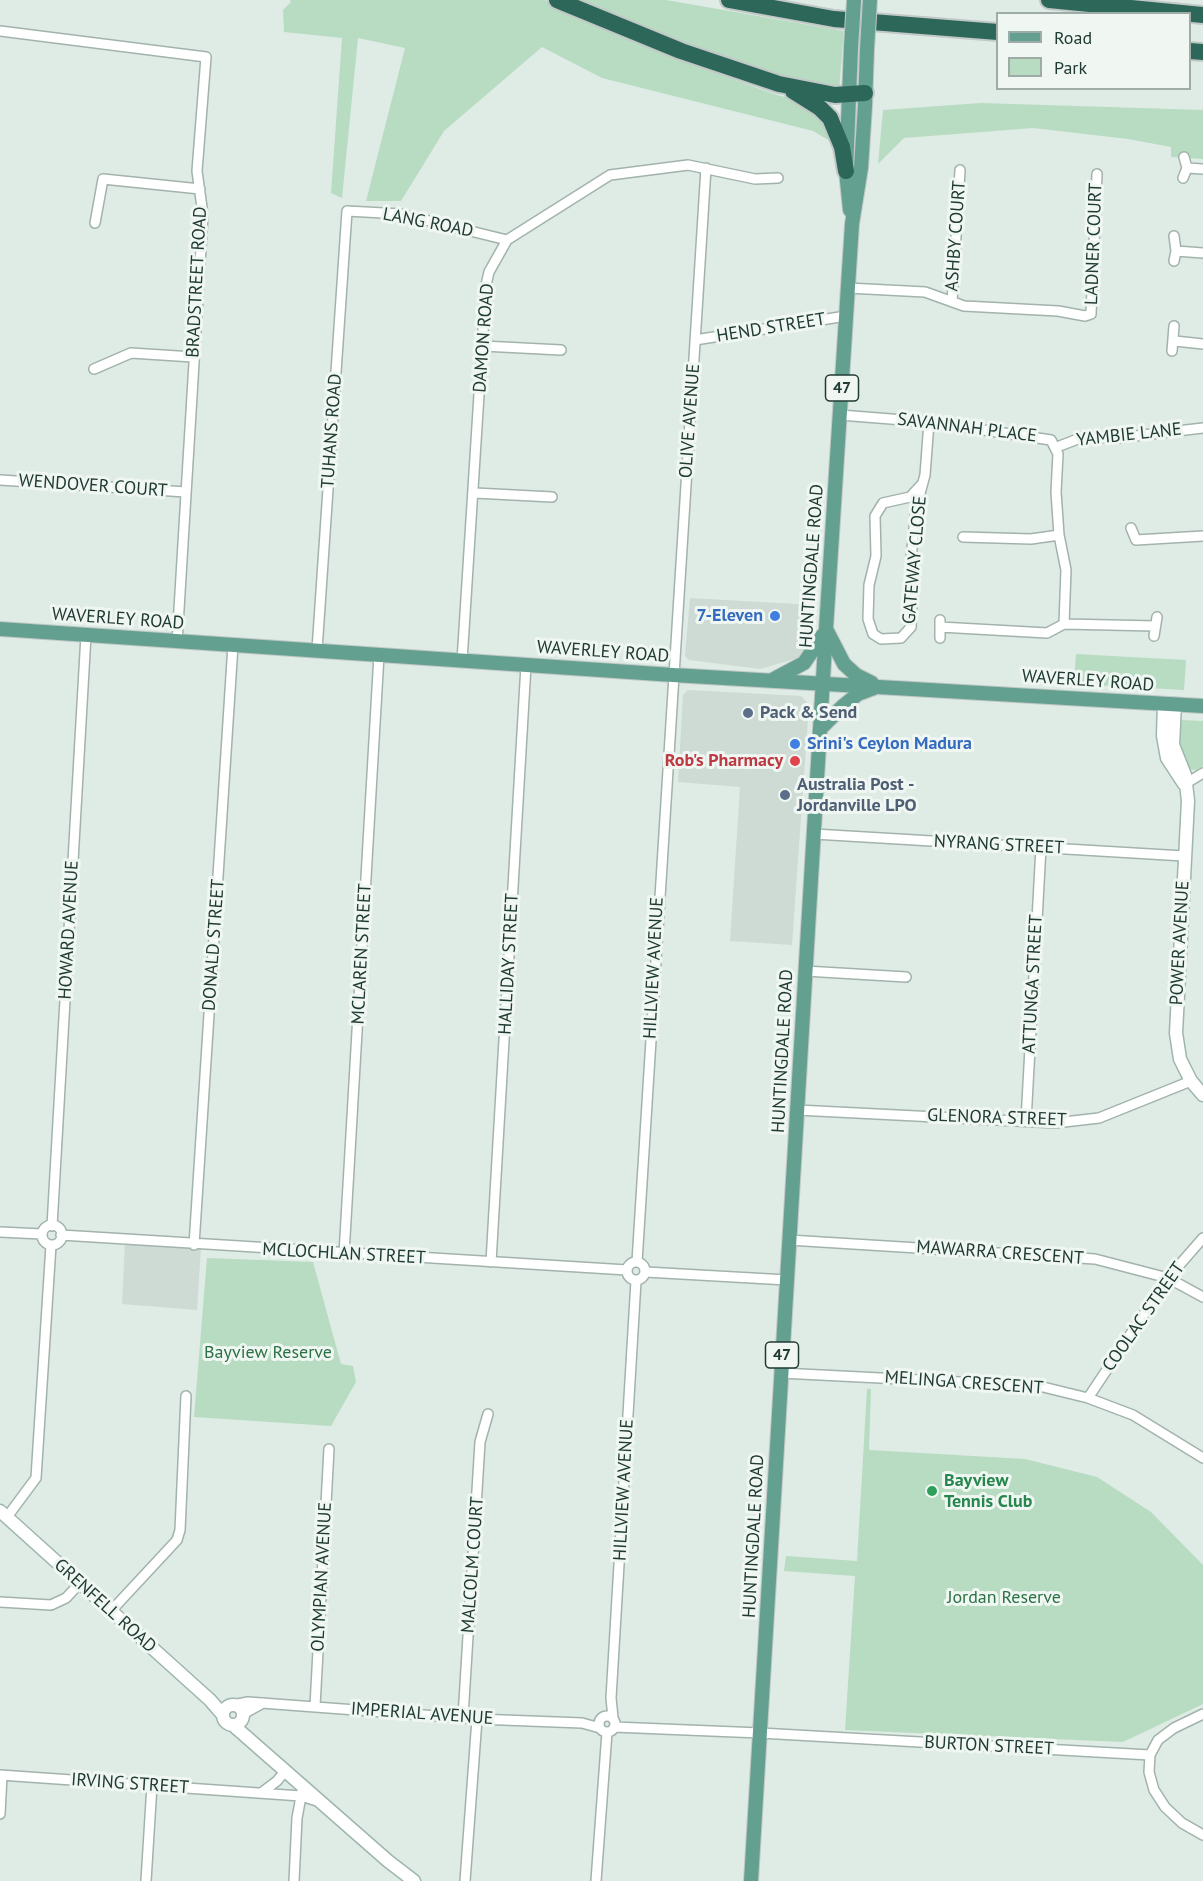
<!DOCTYPE html>
<style>
body{margin:0}
#map{position:relative;width:1203px;height:1881px;overflow:hidden;background:#dfebe5;font-family:"PT Sans",sans-serif}
canvas{display:block}
.legend{position:absolute;left:996px;top:12px;width:195px;height:78px;box-sizing:border-box;background:#f0f7f3;border:2px solid #9daca6;margin:0;padding:8px 10px;list-style:none;font-size:18px;color:#203b33}
.legend li{display:flex;align-items:center;gap:12px;height:30px}
.legend b{width:30px;border:2px solid #9daca6}
</style>
<div id="map">
<canvas width="1203" height="1881"></canvas>
<ul class="legend">
<li><b style="height:8px;background:#64a090"></b>Road</li>
<li><b style="height:16px;background:#b8dcc1"></b>Park</li>
</ul>
</div>
<script>
const ctx = document.querySelector('canvas').getContext('2d');
ctx.lineJoin = 'round';
function paint(path, color) { ctx.fillStyle = color; ctx.fill(path, 'evenodd'); }
const toPath = rows => new Path2D(rows.map(r => 'M' + r).join(''));
function trace(path, color, width, dash) { ctx.strokeStyle = color; ctx.lineWidth = width; ctx.lineCap = dash ? 'butt' : 'round'; ctx.setLineDash(dash || []); ctx.stroke(path); }
function drawText(font, color, halo, rows, align = 'center') {
  ctx.font = font + ' "PT Sans",sans-serif'; ctx.lineWidth = 6; ctx.setLineDash([]); ctx.textBaseline = 'middle'; ctx.strokeStyle = halo; ctx.fillStyle = color; for (const [text, x, y, turn = 0] of rows) {
    ctx.save(); ctx.translate(x, y); ctx.rotate((+turn || 0) * Math.PI / 180); ctx.textAlign = isNaN(turn) ? turn : align; if (halo) ctx.strokeText(text, 0, 0); ctx.fillText(text, 0, 0); ctx.restore();
  }
}
paint(toPath([
 [690,598,814,605,811,639,798,658,760,669,689,660,685,656],
 [688,690,801,696,809,705,792,945,730,941,740,787,678,782,683,695],
 [125,1242,201,1248,197,1310,122,1304]
]), '#cedad4');
paint(toPath([
 [290,0,545,0,727,77,777,95,807,102,824,116,830,141,813,131,602,78,542,47,444,131,401,201,366,201,405,48,358,38,342,198,331,193,342,38,284,32,283,10,291,2],
 [573,0,666,0,844,31,839,90,817,88,700,52],
 [981,103,1203,110,1203,159,1171,157,1171,147,1128,139,1033,128,904,138,878,164,883,110],
 [1076,654,1186,660,1184,690,1074,684],
 [1181,720,1203,721,1203,766,1196,770,1187,769,1178,754],
 [207,1258,313,1262,341,1364,353,1366,356,1382,331,1426,194,1417],
 [867,1389,871,1389,869,1450,1025,1459,1097,1477,1151,1512,1203,1565,1203,1704,1123,1742,845,1730,855,1576,784,1571,786,1556,857,1561]
]), '#b8dcc1');
const street = toPath([
 [0,31,206,57,197,171,203,215,177,642],
 [1187,168,1203,169],
 [1183,178,1187,168,1184,157],
 [95,223,103,179,200,189],
 [1176,251,1203,253],
 [1174,261,1176,251,1174,236],
 [848,288,925,292,964,306,1058,311,1085,316,1091,314,1097,174],
 [952,302,960,170],
 [695,340,846,316],
 [1175,341,1203,344],
 [483,346,561,350],
 [1172,351,1174,326],
 [94,369,131,353,193,357],
 [840,415,929,422,1051,440,1058,454,1056,492,1059,535,1066,570,1064,624],
 [1057,447,1083,437,1118,438,1203,428],
 [0,480,186,492],
 [922,484,910,497,883,503,875,516,876,556,869,585,868,619,873,634,881,639,901,638,911,627,913,575,911,559,916,508,925,475,929,422],
 [475,493,552,497],
 [1131,528,1136,540,1203,536],
 [963,537,1031,539,1059,535],
 [940,620,940,638],
 [940,627,1047,633,1064,624,1155,626],
 [1154,636,1157,617],
 [317,650,347,211,401,214,507,240],
 [462,661,486,285,489,272,507,240,610,175,688,165,755,179,778,178],
 [1185,784,1203,773],
 [814,834,1184,856],
 [805,971,906,977],
 [797,1110,1055,1123,1099,1118,1191,1081],
 [1026,1121,1041,847],
 '42 1235a10 10 0 1 1 20 0a10 10 0 1 1-20 0Z',
 [52,1226,86,635],
 [0,1232,42,1234],
 [61,1235,627,1270],
 [789,1240,1095,1259,1168,1278,1203,1297],
 [194,1245,233,645],
 [344,1254,379,655],
 '627 1271a9 9 0 1 1 18 0a9 9 0 1 1-18 0Z',
 [491,1262,526,665],
 [637,1262,706,168],
 [646,1272,787,1280],
 [781,1373,1039,1386,1088,1398,1133,1415,1203,1458],
 [1088,1398,1168,1278,1203,1238],
 [7,1517,36,1478,51,1245],
 [0,1602,51,1605,66,1598,79,1584],
 [111,1611,177,1540,180,1530,186,1396],
 [233,1705,248,1702,477,1719,582,1723,600,1728],
 [315,1706,329,1449],
 [243,1714,263,1703],
 '599 1724a8 8 0 1 1 16 0a8 8 0 1 1-16 0Z',
 [463,1717,480,1442,488,1414],
 [613,1718,611,1698,636,1281],
 [614,1727,760,1733,1150,1755,1158,1740,1174,1728,1203,1714],
 [1150,1755,1149,1772,1154,1790,1165,1807,1182,1823,1203,1835],
 [0,1775,301,1796,317,1801],
 [261,1793,277,1781,286,1770],
 [0,1814,2,1776],
 [146,1881,152,1785],
 [294,1881,297,1818,302,1791],
 [465,1881,477,1719],
 [596,1881,607,1732]
]);
const secondary = toPath([
 [1164,704,1163,736,1167,758,1184,784],
 [1175,704,1173,745,1185,775,1188,801,1176,1033,1180,1059,1191,1081,1203,1095],
 [0,1511,210,1700,223,1715],
 '223 1715a10 10 0 1 1 20 0a10 10 0 1 1-20 0Z',
 [234,1726,388,1861,414,1881]
]);
const primary = toPath([
 [850,210,846,171,851,47],
 [0,629,673,675,1203,706],
 [827,631,844,664,856,675,872,683],
 [774,679,804,663,823,635],
 [820,729,843,706,858,694,874,688],
 [751,1881,826,629,852,224,861,168,865,106,867,49]
]);
const highway = toPath([
 [557,0,681,51,779,84,835,95,865,93],
 [729,0,834,19,998,32],
 [1049,0,1203,15],
 [1190,51,1203,52],
 [793,91,820,108,830,118,842,147,846,171]
]);
trace(street, '#a2b3ac', 12);
trace(secondary, '#9eb6ad', 15);
trace(primary, '#c1c8c6', 16);
trace(highway, '#c1c8c6', 20);
trace(street, '#fff', 9);
trace(secondary, '#fff', 12);
trace(primary, '#64a090', 14);
trace(highway, '#2c675a', 16);
const primaryBridge = toPath([
 [851,47,854,0],
 [867,49,870,0]
]);
trace(primaryBridge, '#c1c8c6', 16, []);
trace(primaryBridge, '#64a090', 14);
for (const [x, y, r, color] of [
 [775,616,6,"#3f7fe0"],
 [748,713,6,"#5c6f8a"],
 [795,744,6,"#3f7fe0"],
 [795,761,6,"#e0444e"],
 [785,795,6,"#5c6f8a"],
 [932,1491,6,"#2e9e5b"]
]) { const dot = new Path2D(); dot.arc(x, y, r, 0, 2 * Math.PI); ctx.fillStyle = color; ctx.fill(dot); trace(dot, '#f0f7f3', 2); }
for (const [x, y, w] of [
 [842,388,33],
 [782,1355,33]
]) { const box = new Path2D(); box.roundRect(x - w / 2, y - 13, w, 26, 4.5); ctx.fillStyle = '#f0f7f3'; ctx.fill(box); trace(box, '#203b33', 1.5); }
drawText('bold 16px', '#203b33', null, [
 ["47",842,388],
 ["47",782,1355]
]);
drawText('18px', '#203b33', '#f0f7f3', [
 ["LANG ROAD",428,223,11],
 ["ASHBY COURT",956,236,-86],
 ["LADNER COURT",1094,244,-88],
 ["BRADSTREET ROAD",197,282,-87],
 ["HEND STREET",771,328,-9],
 ["DAMON ROAD",484,338,-86],
 ["OLIVE AVENUE",690,421,-86],
 ["SAVANNAH PLACE",967,428,7],
 ["TUHANS ROAD",332,431,-86],
 ["YAMBIE LANE",1129,435,-6],
 ["WENDOVER COURT",93,486,4],
 ["GATEWAY CLOSE",915,560,-85],
 ["HUNTINGDALE ROAD",812,566,-86],
 ["WAVERLEY ROAD",118,619,4],
 ["WAVERLEY ROAD",603,652,4],
 ["WAVERLEY ROAD",1088,681,4],
 ["NYRANG STREET",999,845,3],
 ["HOWARD AVENUE",69,930,-87],
 ["POWER AVENUE",1180,943,-87],
 ["DONALD STREET",214,945,-86],
 ["MCLAREN STREET",362,954,-87],
 ["HALLIDAY STREET",509,964,-87],
 ["HILLVIEW AVENUE",654,968,-87],
 ["ATTUNGA STREET",1033,984,-87],
 ["HUNTINGDALE ROAD",783,1051,-87],
 ["GLENORA STREET",997,1118,2],
 ["MAWARRA CRESCENT",1000,1253,4],
 ["MCLOCHLAN STREET",344,1254,3],
 ["COOLAC STREET",1144,1317,-55],
 ["MELINGA CRESCENT",964,1383,4],
 ["HILLVIEW AVENUE",624,1490,-87],
 ["HUNTINGDALE ROAD",754,1536,-87],
 ["MALCOLM COURT",473,1565,-86],
 ["OLYMPIAN AVENUE",322,1577,-87],
 ["GRENFELL ROAD",105,1606,42],
 ["IMPERIAL AVENUE",422,1714,4],
 ["BURTON STREET",989,1746,3],
 ["IRVING STREET",130,1784,4]
]);
drawText('bold 18px', '#366cbe', '#f0f7f3', [
 ["7-Eleven",763,616],
 ["Srini's Ceylon Madura",807,744,"left"]
], 'right');
drawText('bold 18px', '#4e5e75', '#f0f7f3', [
 ["Pack & Send",760,713],
 ["Australia Post -",797,785],
 ["Jordanville LPO",797,806]
], 'left');
drawText('bold 18px', '#be3a42', '#f0f7f3', [
 ["Rob's Pharmacy",783,761]
], 'right');
drawText('18px', '#2b7145', '#f0f7f3', [
 ["Bayview Reserve",268,1353],
 ["Jordan Reserve",1004,1598]
]);
drawText('bold 18px', '#27864d', '#f0f7f3', [
 ["Bayview",944,1481],
 ["Tennis Club",944,1502]
], 'left');
</script>
